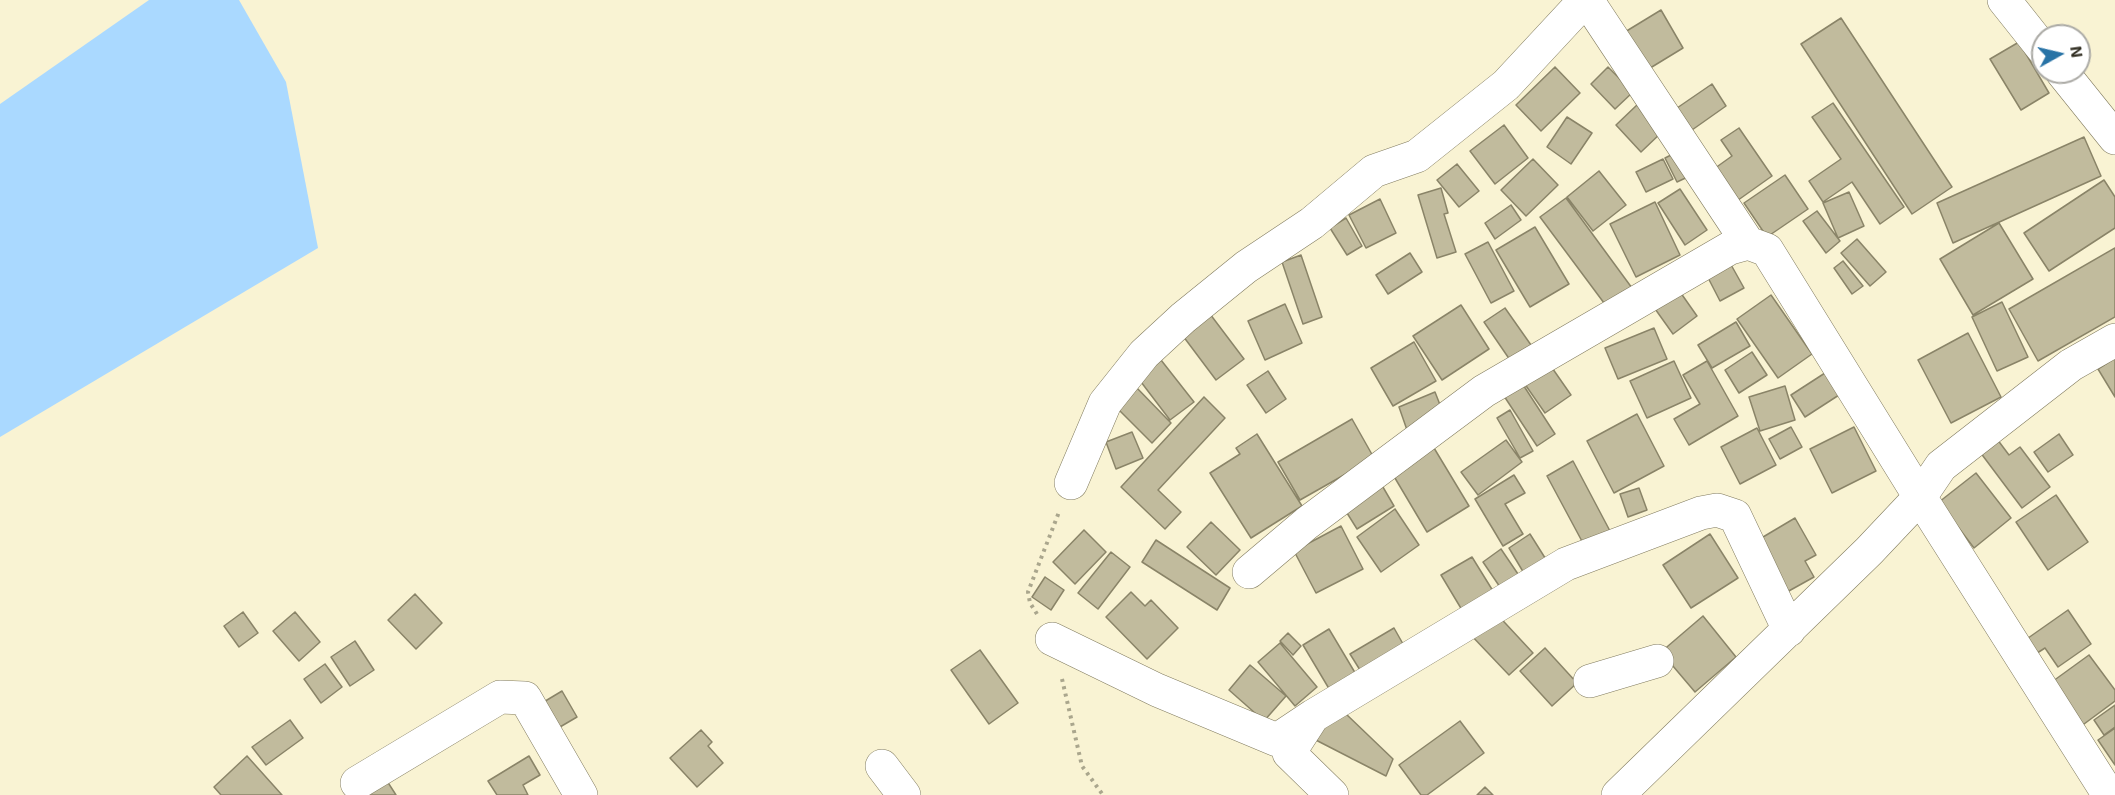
<!DOCTYPE html>
<style>
body{margin:0}
#map{position:relative;width:2115px;height:795px;overflow:hidden;background:#f9f3d3;font-family:"Exo 2",sans-serif}
canvas{display:block}
.north{position:absolute;left:2031px;top:24px;width:60px;height:60px;box-sizing:border-box;background:#fff;border:2px solid #abaaa5;border-radius:50%;rotate:82deg;font-size:16px;font-weight:700;line-height:24px;text-align:center;color:#2e2b1f}
.north::after{content:'';display:block;margin:auto;width:21px;height:27px;background:#2873a6;clip-path:polygon(50% 0,100% 100%,50% 72%,0 100%)}
</style>
<div id="map">
<canvas width="2115" height="795"></canvas>
<div class="north">N</div>
</div>
<script>
const ctx = document.querySelector('canvas').getContext('2d');
ctx.lineJoin = 'round';
function paint(path, color) { ctx.fillStyle = color; ctx.fill(path, 'evenodd'); }
const toPath = rows => new Path2D(rows.map(r => 'M' + r).join(''));
function trace(path, color, width, dash) { ctx.strokeStyle = color; ctx.lineWidth = width; ctx.lineCap = dash ? 'butt' : 'round'; ctx.setLineDash(dash || []); ctx.stroke(path); }
paint(toPath([
 [149,0,239,0,286,82,318,248,0,437,0,104]
]), '#aad9ff');
const building = toPath([
 [1661,10,1683,48,1642,73,1620,35,1661,10],
 [1841,18,1952,187,1912,214,1801,44,1841,18],
 [2019,42,2049,93,2021,110,1990,59,2019,42],
 [1555,67,1580,93,1541,131,1516,105,1555,67],
 [1608,67,1633,92,1615,109,1591,84,1608,67],
 [1712,84,1726,106,1692,130,1677,108,1712,84],
 [1833,103,1904,207,1880,224,1852,182,1823,202,1809,181,1841,159,1812,117,1833,103],
 [1638,104,1663,131,1641,152,1616,125,1638,104],
 [1567,117,1592,133,1571,164,1547,147,1567,117],
 [1504,125,1528,158,1495,184,1470,151,1504,125],
 [1739,128,1772,176,1734,203,1711,171,1732,156,1721,140,1739,128],
 [2084,137,2101,176,1953,243,1937,203,2084,137],
 [1681,150,1694,174,1677,182,1665,158,1681,150],
 [1533,159,1558,185,1526,216,1501,190,1533,159],
 [1663,159,1673,179,1646,192,1636,172,1663,159],
 [1457,164,1479,191,1459,207,1437,180,1457,164],
 [1599,171,1626,205,1593,231,1567,197,1599,171],
 [1785,175,1808,209,1767,237,1744,203,1785,175],
 [2104,180,2115,197,2115,228,2049,271,2024,233,2104,180],
 [1441,188,1448,213,1444,214,1456,252,1437,258,1418,195,1441,188],
 [1680,189,1707,230,1685,245,1658,203,1680,189],
 [1849,192,1864,226,1838,238,1823,203,1849,192],
 [1566,198,1632,288,1607,307,1540,217,1566,198],
 [1380,199,1396,233,1366,248,1349,215,1380,199],
 [1655,202,1680,255,1636,277,1610,224,1655,202],
 [1511,205,1521,220,1495,239,1485,223,1511,205],
 [1817,211,1840,241,1826,253,1803,221,1817,211],
 [1346,218,1362,246,1347,255,1330,228,1346,218],
 [1999,223,2033,279,1973,315,1940,259,1999,223],
 [1535,227,1569,284,1530,307,1496,250,1535,227],
 [1857,239,1886,272,1870,286,1841,253,1857,239],
 [1488,242,1514,291,1491,303,1465,254,1488,242],
 [2115,248,2115,317,2038,361,2009,309,2115,248],
 [1410,253,1422,272,1388,294,1376,275,1410,253],
 [1725,254,1744,288,1720,301,1702,266,1725,254],
 [1301,255,1322,317,1303,324,1282,262,1301,255],
 [1843,261,1863,286,1852,294,1834,268,1843,261],
 [1678,289,1697,316,1673,334,1653,306,1678,289],
 [1771,295,1812,354,1778,378,1737,319,1771,295],
 [2002,302,2028,357,1997,371,1972,317,2002,302],
 [1285,304,1302,343,1265,360,1248,321,1285,304],
 [1461,305,1489,349,1442,380,1413,336,1461,305],
 [1505,308,1531,345,1510,360,1484,322,1505,308],
 [1210,314,1244,359,1216,380,1183,336,1210,314],
 [1736,322,1750,346,1712,368,1698,345,1736,322],
 [1654,328,1667,359,1618,379,1605,348,1654,328],
 [1968,333,2001,397,1951,423,1918,360,1968,333],
 [1414,342,1436,381,1393,406,1371,368,1414,342],
 [1752,352,1767,375,1739,393,1725,370,1752,352],
 [2115,358,2115,397,2098,369,2115,358],
 [1161,360,1194,402,1170,420,1138,378,1161,360],
 [1674,361,1691,398,1647,418,1630,381,1674,361],
 [1707,361,1738,416,1689,445,1674,419,1700,404,1683,375,1707,361],
 [1548,362,1571,395,1545,413,1522,380,1548,362],
 [1268,371,1286,399,1266,413,1247,385,1268,371],
 [1825,373,1839,395,1805,417,1791,395,1825,373],
 [1520,380,1555,434,1537,446,1502,393,1520,380],
 [1135,386,1171,423,1152,443,1115,406,1135,386],
 [1785,386,1795,420,1760,431,1749,397,1785,386],
 [1435,392,1444,415,1407,430,1399,407,1435,392],
 [1204,397,1225,418,1158,490,1181,512,1165,529,1121,487,1204,397],
 [1510,410,1533,451,1520,458,1497,418,1510,410],
 [1637,414,1664,466,1614,493,1587,441,1637,414],
 [1352,419,1374,458,1300,500,1278,462,1352,419],
 [1791,427,1802,447,1780,459,1769,439,1791,427],
 [1854,427,1876,471,1832,493,1810,449,1854,427],
 [1757,428,1776,465,1740,484,1721,447,1757,428],
 [1132,432,1143,458,1116,469,1106,442,1132,432],
 [1257,434,1302,506,1251,538,1210,473,1240,454,1236,448,1257,434],
 [2059,434,2073,455,2048,472,2034,452,2059,434],
 [1994,435,2009,455,2020,447,2050,487,2022,508,1977,448,1994,435],
 [1506,440,1522,462,1478,495,1461,472,1506,440],
 [1431,443,1469,506,1427,532,1389,468,1431,443],
 [1573,461,1610,531,1584,545,1547,476,1573,461],
 [1976,473,2011,518,1974,548,1939,502,1976,473],
 [1514,475,1525,493,1505,504,1523,534,1503,546,1475,499,1514,475],
 [1380,482,1394,506,1357,529,1342,505,1380,482],
 [1639,488,1647,510,1628,517,1620,494,1639,488],
 [2056,495,2088,542,2048,570,2016,522,2056,495],
 [1395,509,1419,545,1381,572,1357,537,1395,509],
 [1795,518,1816,555,1805,561,1814,577,1787,592,1758,540,1795,518],
 [1211,522,1240,550,1216,575,1187,547,1211,522],
 [1341,526,1363,569,1316,593,1294,551,1341,526],
 [1084,530,1106,552,1075,584,1053,562,1084,530],
 [1530,534,1547,561,1525,575,1509,548,1530,534],
 [1710,534,1738,578,1691,608,1663,565,1710,534],
 [1156,540,1230,588,1217,610,1142,562,1156,540],
 [1501,549,1520,577,1502,590,1483,562,1501,549],
 [1111,552,1130,567,1098,609,1078,593,1111,552],
 [1472,557,1493,591,1462,610,1441,575,1472,557],
 [1045,577,1064,590,1051,610,1032,597,1045,577],
 [1131,592,1145,606,1151,600,1178,628,1147,659,1106,617,1131,592],
 [415,594,442,623,416,649,388,620,415,594],
 [1493,610,1533,653,1509,675,1469,633,1493,610],
 [2068,610,2091,644,2058,667,2045,648,2031,657,2021,643,2068,610],
 [243,612,258,633,239,647,224,626,243,612],
 [295,612,320,642,299,661,273,631,295,612],
 [1703,616,1736,657,1695,692,1661,652,1703,616],
 [1394,628,1407,651,1365,678,1350,654,1394,628],
 [1329,629,1357,676,1331,692,1303,645,1329,629],
 [1288,633,1301,646,1293,655,1280,641,1288,633],
 [355,641,374,670,350,686,331,657,355,641],
 [1280,643,1317,687,1295,706,1258,662,1280,643],
 [1545,648,1577,683,1552,706,1520,671,1545,648],
 [980,650,1018,703,989,724,951,670,980,650],
 [2089,655,2115,690,2115,701,2080,727,2049,684,2089,655],
 [325,664,342,687,321,703,304,679,325,664],
 [1250,665,1286,696,1264,721,1229,690,1250,665],
 [562,691,577,717,548,734,532,709,562,691],
 [2115,705,2115,727,2104,735,2094,720,2115,705],
 [1345,713,1393,759,1386,776,1308,736,1345,713],
 [290,720,303,738,266,765,252,747,290,720],
 [1460,721,1484,753,1427,795,1421,795,1399,765,1460,721],
 [2115,728,2115,765,2098,740,2115,728],
 [701,730,712,742,708,746,723,763,697,787,670,758,701,730],
 [247,756,282,795,221,795,214,787,247,756],
 [529,756,540,775,523,785,528,795,497,795,488,781,529,756],
 [378,767,396,795,364,795,378,767],
 [1485,787,1493,795,1477,795,1485,787]
]);
paint(building, '#c1bb9d');
trace(building, '#8a8468', 1.5);
const minor = toPath([
 [1587,0,1748,243],
 [2004,0,2043,49],
 [2062,72,2115,138],
 [1071,483,1105,403,1144,354,1183,318,1246,267,1312,223,1374,171,1417,156,1506,85,1585,0],
 [1249,572,1307,523,1484,391,1730,248,1748,243,1767,250,1920,497,2107,792],
 [1052,639,1157,690,1277,740,1313,716,1289,753,1332,795],
 [1590,681,1657,661],
 [1313,716,1566,564,1701,513,1717,510,1735,516,1789,630],
 [882,766,904,795],
 [357,783,500,697,525,698,581,795],
 [1618,795,1869,551,1920,497,1941,466,2071,365,2115,340]
]);
trace(minor, '#817b5f', 34);
trace(toPath([
 [1037,614,1030,603,1028,592,1059,512],
 [1062,679,1082,766,1103,795]
]), '#aaa68d', 4, [3, 4.5]);
trace(minor, '#fff', 33);
</script>
